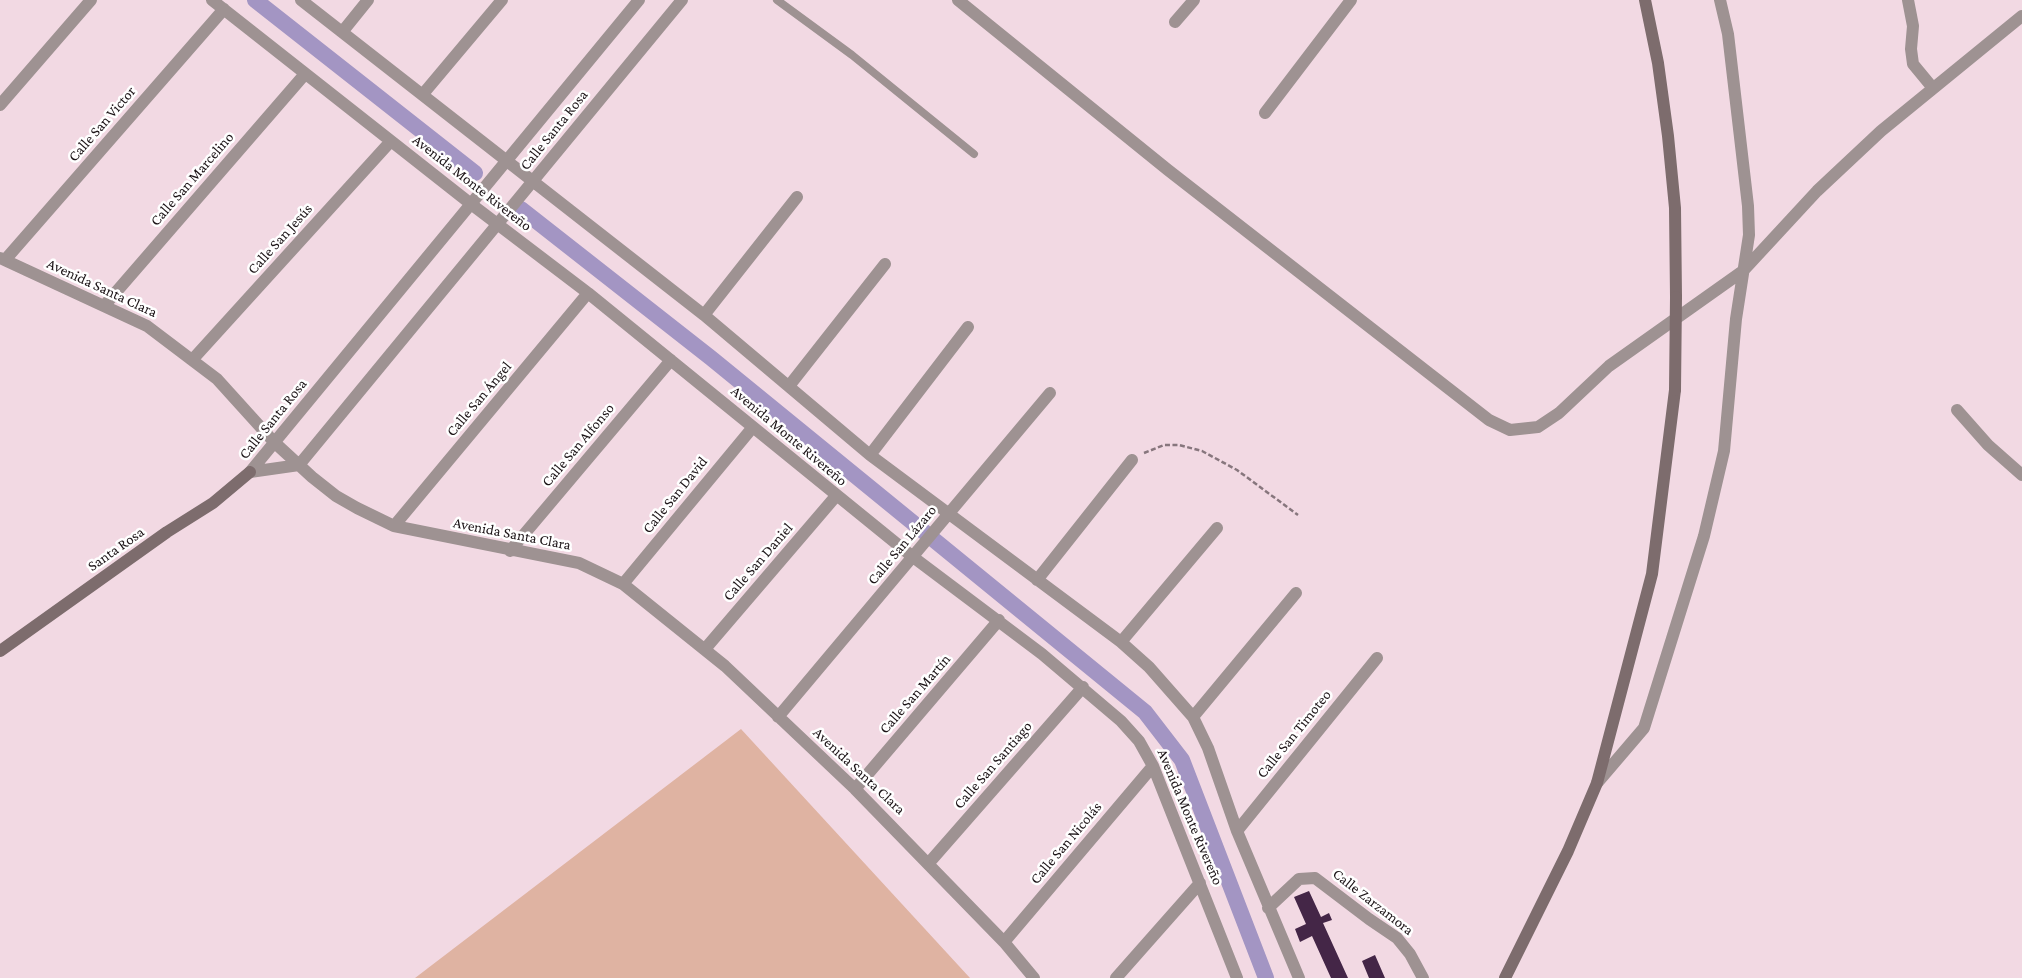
<!DOCTYPE html>
<meta charset="utf-8">
<style>
body{margin:0}
canvas{display:block;background:#f2d9e3}
</style>
<canvas width="2022" height="978"></canvas>
<script>
const ctx = document.querySelector('canvas').getContext('2d');
ctx.lineJoin = 'round';
function paint(path, color) { ctx.fillStyle = color; ctx.fill(path, 'evenodd'); }
const toPath = rows => new Path2D(rows.map(r => 'M' + r).join(''));
function trace(path, color, width, dash) { ctx.strokeStyle = color; ctx.lineWidth = width; ctx.lineCap = dash ? 'butt' : 'round'; ctx.setLineDash(dash || []); ctx.stroke(path); }
function drawText(font, color, halo, rows, align = 'center') {
  ctx.font = font + ' "Crimson Pro",serif'; ctx.lineWidth = 5; ctx.setLineDash([]); ctx.textBaseline = 'middle'; ctx.strokeStyle = halo; ctx.fillStyle = color; for (const [text, x, y, turn = 0] of rows) {
    ctx.save(); ctx.translate(x, y); ctx.rotate((+turn || 0) * Math.PI / 180); ctx.textAlign = isNaN(turn) ? turn : align; if (halo) ctx.strokeText(text, 0, 0); ctx.fillText(text, 0, 0); ctx.restore();
  }
}
paint(toPath([
 [741,729,970,978,415,978]
]), '#dfb3a2');
trace(toPath([
 [255,0,475,173],
 [521,209,711,358,1145,712,1182,760,1266,978]
]), '#a395c3', 16);
paint(toPath([
 [1309,891,1321,917,1329,913,1332,920,1323,923,1348,978,1331,978,1312,936,1300,942,1295,929,1306,924,1294,897],
 [1375,955,1385,978,1369,978,1362,961]
]), '#442647');
trace(toPath([
 [1144,453,1164,445,1179,445,1202,451,1237,470,1298,515]
]), '#87767d', 2.5, [5, 2.5]);
trace(toPath([
 [777,0,852,55,974,154]
]), '#9e9292', 8);
trace(toPath([
 [212,0,471,204,588,293,913,557,1042,654,1121,721,1139,741,1153,766,1237,978],
 [301,0,704,315,870,455,1121,642,1149,667,1193,717,1208,748,1237,831,1299,978],
 [958,0,1168,170,1489,420,1510,430,1538,427,1559,413,1609,366,1743,271,1817,191,1881,131,2022,16],
 [1908,0,1913,26,1911,49,1913,64,1932,87],
 [1175,22,1194,0],
 [343,31,368,0],
 [423,94,502,0],
 [0,105,91,0],
 [1265,113,1351,0],
 [0,258,147,326,217,379,274,442,312,477,336,496,357,508,394,526,579,563,623,584,725,666,855,789,1004,942,1034,978],
 [5,260,224,9],
 [104,306,305,74],
 [704,315,797,197],
 [193,359,391,141],
 [789,386,885,264],
 [1957,410,1988,445,2022,475],
 [870,455,968,327],
 [250,472,299,465,682,0],
 [250,472,639,0],
 [394,526,588,293],
 [510,551,671,360],
 [1037,580,1132,460],
 [623,584,753,427],
 [1121,642,1217,528],
 [705,649,836,496],
 [778,717,1050,393],
 [1193,717,1296,593],
 [1597,783,1644,728,1704,536,1724,451,1736,319,1749,235,1748,206,1728,34,1720,0],
 [855,789,999,620],
 [1237,831,1377,658],
 [928,864,1083,687],
 [1268,908,1299,879,1315,878,1369,919,1397,938,1410,954,1423,978],
 [1004,942,1153,766],
 [1116,978,1200,883]
]), '#9e9292', 12);
trace(toPath([
 [1645,0,1658,63,1668,136,1675,208,1676,297],
 [0,651,167,532,213,503,250,472],
 [1505,978,1568,851,1597,783,1652,574,1675,390]
]), '#7d6c6d', 12);
trace(toPath([
 [1675,390,1676,297]
]), '#7d6c6d', 12);
drawText('15px', '#1c1417', '#fff', [
 ["Calle San Victor",102,124,-49],
 ["Calle Santa Rosa",554,130,-51],
 ["Calle San Marcelino",192,179,-49],
 ["Avenida Monte Rivereño",472,183,38],
 ["Calle San Jesús",280,239,-48],
 ["Avenida Santa Clara",102,288,25],
 ["Calle San Ángel",479,399,-50],
 ["Calle Santa Rosa",273,419,-51],
 ["Avenida Monte Rivereño",789,436,40],
 ["Calle San Alfonso",578,445,-50],
 ["Calle San David",675,495,-51],
 ["Avenida Santa Clara",512,534,11],
 ["Calle San Lázaro",902,545,-50],
 ["Santa Rosa",116,549,-35],
 ["Calle San Daniel",758,562,-49],
 ["Calle San Martín",915,694,-49],
 ["Calle San Timoteo",1294,734,-51],
 ["Calle San Santiago",993,765,-49],
 ["Avenida Santa Clara",859,771,43],
 ["Avenida Monte Rivereño",1190,817,67],
 ["Calle San Nicolás",1066,843,-50],
 ["Calle Zarzamora",1373,902,38]
]);
</script>
